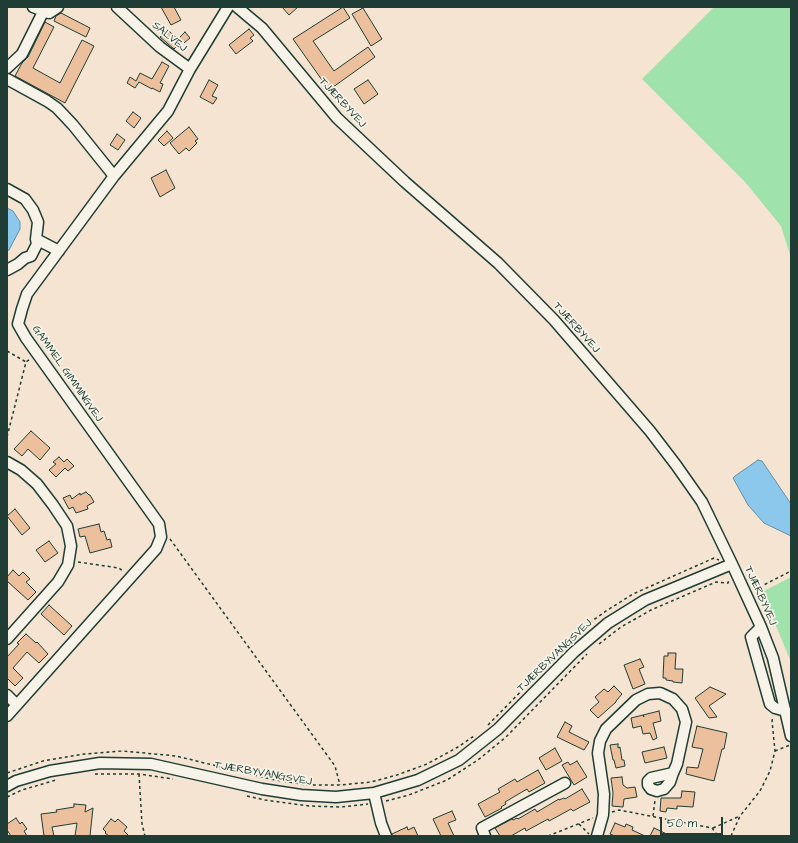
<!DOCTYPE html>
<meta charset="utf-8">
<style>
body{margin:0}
#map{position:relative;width:798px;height:843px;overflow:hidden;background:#f4e4d1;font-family:"Architects Daughter",sans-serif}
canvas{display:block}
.frame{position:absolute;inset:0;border:8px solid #1f3d34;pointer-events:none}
.scale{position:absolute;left:660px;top:817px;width:63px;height:18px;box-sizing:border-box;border:2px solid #1f3d34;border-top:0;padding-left:5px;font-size:12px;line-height:14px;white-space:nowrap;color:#1f3d34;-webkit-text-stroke:3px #f7f3e8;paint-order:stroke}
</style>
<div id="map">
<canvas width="798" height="843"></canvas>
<div class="frame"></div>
<div class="scale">50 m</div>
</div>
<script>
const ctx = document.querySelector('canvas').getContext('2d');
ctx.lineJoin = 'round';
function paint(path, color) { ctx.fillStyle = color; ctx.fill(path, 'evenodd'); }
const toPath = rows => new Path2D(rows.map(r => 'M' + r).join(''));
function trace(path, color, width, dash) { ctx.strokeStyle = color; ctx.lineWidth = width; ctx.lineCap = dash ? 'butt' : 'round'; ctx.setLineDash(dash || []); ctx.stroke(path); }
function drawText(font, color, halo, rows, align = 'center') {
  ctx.font = font + ' "Architects Daughter",sans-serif'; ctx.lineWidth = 3.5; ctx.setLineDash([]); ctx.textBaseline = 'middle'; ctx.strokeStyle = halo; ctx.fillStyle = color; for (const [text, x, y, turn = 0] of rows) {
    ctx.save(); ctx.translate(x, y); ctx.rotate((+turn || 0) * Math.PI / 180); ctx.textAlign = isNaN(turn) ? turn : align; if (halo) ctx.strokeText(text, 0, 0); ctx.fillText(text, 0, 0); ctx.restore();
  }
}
paint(toPath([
 [714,7,791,7,791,258,781,226,745,182,642,79],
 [791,577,791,662,762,592]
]), '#a0e2ab');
const water = toPath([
 [7,208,13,211,20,222,20,229,9,250,7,251,7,208],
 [758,460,762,461,791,504,791,536,764,523,748,505,733,478,735,476,758,460]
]);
paint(water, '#8cc8ec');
trace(water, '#6090a2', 1);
const building = toPath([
 [161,7,174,7,181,20,171,25,161,7],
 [282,7,298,7,289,15,282,7],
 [343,7,350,18,313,41,334,71,368,47,375,57,329,90,293,39,343,7],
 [363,8,382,39,371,46,352,14,363,8],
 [61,13,90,28,86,37,54,21,56,16,61,13],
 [45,22,54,27,33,68,60,83,82,40,94,46,65,103,15,76,22,63,28,57,45,22],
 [249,29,254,35,250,38,253,41,236,54,229,45,249,29],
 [168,30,181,42,174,49,160,37,168,30],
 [185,32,190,38,184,43,179,38,185,32],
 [162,62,169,66,160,83,163,84,160,92,152,88,152,89,139,82,135,88,127,83,130,77,136,81,140,73,152,79,162,62],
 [209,80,218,85,212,96,217,98,213,104,200,97,209,80],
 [368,80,378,94,364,104,354,89,368,80],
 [133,112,141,118,134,128,126,121,133,112],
 [189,127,198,139,195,141,197,143,189,151,186,148,179,154,170,143,189,127],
 [167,131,173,138,164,146,158,140,167,131],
 [117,134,125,140,118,150,110,145,117,134],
 [166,170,175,188,160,197,151,178,166,170],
 [31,431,50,448,40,460,28,449,22,456,14,449,31,431],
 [59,457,64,462,67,459,74,466,68,471,65,468,56,477,49,470,56,464,53,462,59,457],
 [86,492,89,495,90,495,94,502,87,506,88,509,76,513,73,507,69,509,63,498,70,495,72,499,80,493,80,495,86,492],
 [15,509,30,528,22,535,7,516,15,509],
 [99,524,101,532,104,531,107,540,110,539,112,547,90,553,85,536,80,537,78,529,99,524],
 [49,541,58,553,45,562,36,550,49,541],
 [13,570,19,576,23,572,30,579,26,582,36,592,28,600,7,581,7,577,13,570],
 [49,605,72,626,64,635,41,614,49,605],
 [26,634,36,643,37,642,48,654,39,663,27,652,13,668,23,678,15,686,7,678,7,657,19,644,17,643,26,634],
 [668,653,676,653,675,669,683,669,682,683,673,682,673,681,666,680,666,678,663,678,664,656,668,656,668,653],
 [640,659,644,667,639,669,645,684,633,689,624,665,640,659],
 [614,686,622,694,616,701,616,702,598,718,590,710,599,702,595,697,604,689,608,692,614,686],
 [710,687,726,694,709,706,717,717,709,718,695,698,710,687],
 [659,711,661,721,653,723,657,738,653,740,650,733,643,734,641,726,633,728,631,718,643,715,644,717,643,715,659,711],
 [565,722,572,726,569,732,589,742,584,750,557,737,565,722],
 [697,726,727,733,724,749,722,749,714,781,686,774,687,767,698,768,703,749,692,747,697,726],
 [618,744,618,748,620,747,622,760,624,760,625,766,616,768,614,760,613,760,610,745,618,744],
 [664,747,667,758,645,763,642,752,664,747],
 [555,748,562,761,546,770,539,758,555,748],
 [577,761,587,777,574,785,562,765,568,762,570,765,577,761],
 [538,770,545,783,529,792,527,789,505,802,506,804,501,807,502,808,485,817,478,804,500,792,498,789,515,779,517,782,538,770],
 [622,777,623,785,627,788,635,787,637,797,624,799,623,807,612,806,613,793,611,778,622,777],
 [582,789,590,802,573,811,571,809,549,821,548,819,526,831,525,828,511,836,500,836,495,828,512,819,513,820,517,818,518,819,535,809,537,812,559,799,559,800,564,798,565,799,582,789],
 [682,791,695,792,693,807,677,806,677,809,667,808,666,812,660,811,661,798,681,798,682,791],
 [74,804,86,805,85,812,93,808,90,836,75,836,77,823,52,827,54,836,44,836,41,814,57,812,56,810,74,807,74,804],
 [452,811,456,820,448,823,454,836,441,836,433,819,452,811],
 [16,818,20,824,22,822,27,829,24,831,27,836,11,836,7,830,7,824,16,818],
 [111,819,115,822,118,819,127,827,124,831,129,836,109,836,105,833,106,832,103,829,111,819],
 [615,823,625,827,626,824,633,827,632,830,645,836,615,836,610,834,615,823],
 [407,827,408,830,414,827,418,836,392,836,392,834,407,827],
 [654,828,671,836,650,836,654,828]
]);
paint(building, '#ecc09c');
trace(building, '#1f3d34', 1);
const minor = toPath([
 [33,7,49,13,58,7],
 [117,7,160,47,190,69],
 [237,7,262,28,337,118,405,182,498,263,554,320,650,431,676,465,702,502,732,564,761,627,773,658,791,736],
 [7,68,22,54,43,12],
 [7,79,47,101,57,108,73,125,114,176],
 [7,189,25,199,33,210,38,222,36,239,59,251],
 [7,270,18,264,25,258,31,256,37,244,36,239],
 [7,462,21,470,37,484,53,505,67,526,71,546,68,565,58,582,7,639],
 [761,627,751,637,770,704,775,708,786,711],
 [7,695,17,705],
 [7,716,156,549,161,537,159,524,26,338,18,324,22,309,27,294,114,176,168,111,190,69,228,7],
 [7,786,16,781,50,771,100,763,151,764,262,789,301,795,336,797,374,793,418,780,459,760,498,729,574,652,608,623,645,600,732,564],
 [374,793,381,823,386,836],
 [485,836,482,828,565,783],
 [597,836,603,815,604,794,598,753,600,741,606,729,636,700,648,694,660,693,673,699,682,709,686,722,677,764,673,773,670,782,664,789,657,791,651,789,648,785,648,781,651,778,673,773]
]);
trace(minor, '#1f3d34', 13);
trace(toPath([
 [7,351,26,362],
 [7,437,26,362,30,359],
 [170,539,335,766,340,785],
 [78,562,119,568,124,572],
 [754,590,791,571],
 [599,644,621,627,651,610,716,582,728,583,729,580],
 [488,725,584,627,606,611,633,594,714,558,719,560],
 [775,751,790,745],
 [7,773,43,761,84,754,123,751,176,756,270,779,307,785,340,785,371,782,397,775,427,764,458,747,474,736],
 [95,774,139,774,173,779],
 [139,774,142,824,145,836],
 [247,796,265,800,309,806,341,807,368,804],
 [7,797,22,790,56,780],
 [386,801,409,795,447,780,478,760,506,737,587,654],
 [612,812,619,810,712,828,718,836],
 [653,816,655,800],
 [579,824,589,834],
 [713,828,740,816],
 [548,836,593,818],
 [731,836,740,816,760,791,770,771,775,751,772,721,773,716]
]), '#1f3d34', 1.5, [3, 3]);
trace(minor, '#f7f3e8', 10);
drawText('11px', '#1f3d34', '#f7f3e8', [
 ["SALVEJ",169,37,39],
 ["TJÆRBYVEJ",342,103,47],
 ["TJÆRBYVEJ",576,328,48],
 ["GAMMEL GIMMINGVEJ",67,374,55],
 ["TJÆRBYVEJ",760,596,66],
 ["TJÆRBYVANGSVEJ",555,656,-44],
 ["TJÆRBYVANGSVEJ",263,774,10]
]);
</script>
